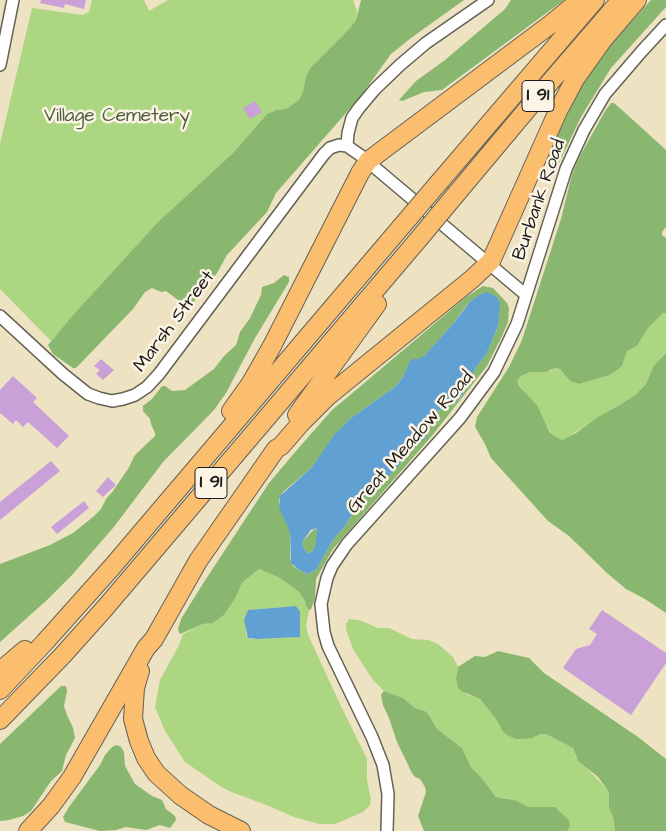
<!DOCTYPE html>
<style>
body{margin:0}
canvas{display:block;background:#ede2c1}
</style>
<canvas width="666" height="831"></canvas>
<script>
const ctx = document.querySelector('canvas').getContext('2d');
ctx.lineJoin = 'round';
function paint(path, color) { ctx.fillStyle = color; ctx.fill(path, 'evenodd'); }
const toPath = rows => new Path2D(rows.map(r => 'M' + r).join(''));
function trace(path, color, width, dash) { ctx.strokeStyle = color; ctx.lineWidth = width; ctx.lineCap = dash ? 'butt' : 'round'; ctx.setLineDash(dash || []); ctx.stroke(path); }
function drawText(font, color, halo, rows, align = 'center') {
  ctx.font = font + ' "Architects Daughter",sans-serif'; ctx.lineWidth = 5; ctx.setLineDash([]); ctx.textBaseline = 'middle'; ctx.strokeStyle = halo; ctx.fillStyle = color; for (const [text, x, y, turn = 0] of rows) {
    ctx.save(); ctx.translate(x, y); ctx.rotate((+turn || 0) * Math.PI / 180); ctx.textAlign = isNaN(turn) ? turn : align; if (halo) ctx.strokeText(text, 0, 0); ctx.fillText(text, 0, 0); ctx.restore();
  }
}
paint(toPath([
 [92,0,144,0,149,11,168,0,353,0,357,11,356,20,350,28,311,67,306,76,303,91,299,100,286,109,276,110,267,114,233,153,158,222,51,341,0,289,0,144,32,8,83,15,89,12],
 [663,313,666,313,666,353,654,365,646,384,635,395,618,406,596,418,567,438,562,440,553,435,542,420,537,405,519,386,517,381,521,376,530,372,551,371,555,368,560,369,570,381,579,384,610,375,624,361,624,355,627,351,637,346,648,328],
 [259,569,280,578,299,592,305,601,306,606,309,610,306,627,309,637,340,704,367,759,367,780,371,800,370,805,363,812,335,824,319,824,294,817,269,806,229,791,220,786,185,762,165,731,155,707,160,680,178,647,183,634,203,624,213,623,224,615,236,597,242,583],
 [296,606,298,637,257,639,250,639,246,634,248,610],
 [349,619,359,620,378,628,389,628,412,639,428,640,438,644,453,657,458,667,456,677,466,694,480,699,496,719,503,732,507,735,532,738,541,734,546,734,573,748,576,757,607,789,609,793,609,808,613,817,615,831,566,831,566,817,559,810,529,807,515,800,500,798,495,796,482,778,471,767,462,748,437,729,429,715,425,711,415,708,403,698,384,691,373,680,353,649,346,629,346,624]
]), '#acd681');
paint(toPath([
 [361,0,464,0,411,38,391,54,360,97,276,193,267,212,227,255,217,273,191,305,186,306,166,291,161,292,152,288,145,292,133,309,76,368,73,368,53,354,48,345,75,313,158,222,233,153,267,114,276,110,286,109,299,100,303,91,306,76,311,67,350,28,356,20],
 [511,0,564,0,442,90,424,92,402,101,399,100,416,81,445,60,505,9],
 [651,0,666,0,666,7,611,68,581,117,558,165,554,168,552,167,547,162,553,142,585,80,609,47],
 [611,103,614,103,622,110,666,150,666,227,662,232,662,235,666,238,666,313,663,313,648,328,637,346,627,351,622,366,610,375,579,384,570,381,560,369,555,368,546,372,530,372,521,376,517,381,519,386,537,405,549,431,553,435,562,440,576,433,596,418,618,406,635,395,646,384,654,365,666,353,666,613,645,599,626,589,607,573,569,536,548,521,491,458,485,444,475,427,477,417,509,367,522,340,561,219,572,174,580,156,605,111],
 [284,275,289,277,289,282,255,338,226,393,214,410,163,462,113,528,72,575,47,600,0,642,0,564,50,545,73,533,93,517,101,509,106,499,113,491,128,469,135,455,155,436,155,433,151,424,150,419,143,411,143,406,152,399,162,386,165,386,172,391,185,390,214,369,224,356,236,345,240,332,250,318,261,295,262,287,274,283],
 [483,286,493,288,507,303,509,308,508,322,502,336,487,366,431,437,333,549,316,579,315,599,311,609,309,610,306,606,305,601,299,592,280,578,259,569,242,583,236,597,224,615,213,623,203,624,180,634,178,629,181,619,204,582,269,483,296,451,332,410,356,390,466,297],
 [477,296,497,297,500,305,497,315,498,326,486,355,476,367,465,391,457,401,424,418,421,425,427,431,401,463,370,491,359,503,345,526,333,540,316,570,308,574,299,570,293,566,290,558,290,531,279,504,279,500,283,492,312,467,339,430,351,418,395,387,405,374,428,352,453,324,466,306],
 [315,528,317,531,317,541,313,551,308,554,302,545,302,542],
 [498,651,529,658,544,673,638,737,666,759,666,831,615,831,613,817,609,808,609,793,607,789,598,777,578,761,573,748,546,734,541,734,532,738,522,739,516,739,507,735,503,732,496,719,480,699,461,691,458,687,456,678,458,667,475,656,485,657],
 [61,686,66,686,67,691,64,706,67,715,73,728,75,738,66,755,62,771,51,781,31,811,23,816,9,820,0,821,0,744],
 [384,691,403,698,415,708,425,711,429,715,437,729,462,748,471,767,482,778,495,796,500,798,515,800,529,807,555,807,566,817,569,821,570,826,567,831,424,831,418,816,426,792,425,787,420,779,415,777,412,773,397,742,389,718,383,705,381,695],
 [117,745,121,747,124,752,125,766,135,784,152,796,162,800,166,809,175,816,176,820,170,828,160,825,146,830,126,827,116,830,100,831,65,822,63,817,69,807,100,765,105,755,112,747]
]), '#89b76f');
paint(toPath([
 [487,292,497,297,500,303,498,326,486,355,476,367,465,391,457,401,424,418,421,425,427,431,427,436,410,452,393,472,370,491,359,503,345,526,333,540,316,570,308,574,299,570,291,563,290,532,279,507,280,496,312,467,335,434,351,418,395,387,403,377,410,361,413,359,419,359,425,355,453,324,469,303,477,296],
 [316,528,317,531,316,543,313,551,308,554,302,545,302,542,311,530],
 [296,606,300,612,300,637,257,639,248,638,244,620,248,610]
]), '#61a0d3');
paint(toPath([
 [41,0,86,0,84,9,65,4,64,8,40,3],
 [255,101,262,112,250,119,243,108],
 [101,359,114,370,103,380,96,374,100,370,94,366],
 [13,376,37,398,33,402,69,436,57,448,28,422,23,427,16,420,13,424,0,413,0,390],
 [51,461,60,471,0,520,0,502],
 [108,477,116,485,103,497,96,491],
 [84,501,89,508,57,534,51,527],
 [602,610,666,653,666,663,631,715,563,668,576,649,590,645,597,634,589,629]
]), '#c9a0d7');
const minor = toPath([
 [0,65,13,0],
 [347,146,348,133,352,118,359,108,375,89,400,65,426,43,488,0],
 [0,316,63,374,88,394,99,398,112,401,123,399,135,395,147,387,159,374,324,154,330,148,339,145,347,146,360,155,526,295],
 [387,831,388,794,383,765,372,737,328,646,324,632,321,604,327,578,332,566,347,544,460,418,494,372,517,324,566,169,584,130,605,94,642,51,666,25]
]);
const highway = toPath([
 [441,180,595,0],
 [457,193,545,88,621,0],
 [231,411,251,383,272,346,360,173,368,161,551,24,580,0],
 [297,415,377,304],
 [0,671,25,650],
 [140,671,135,688,133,719,139,741,146,758,156,773,180,795,209,815,241,831],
 [0,690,45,642,112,567,401,227],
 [0,720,63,655,105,608,417,241],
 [28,831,51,806,72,777,146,648,154,639,198,561,276,449,281,446,301,423,328,396,472,279,491,261,558,111,575,79,602,41,637,0]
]);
trace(minor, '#656156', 14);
trace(highway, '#656156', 20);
trace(minor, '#fff', 11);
trace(highway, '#fbbd6e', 18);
const highwayBridge = toPath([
 [401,227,441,180],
 [417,241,457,193]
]);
trace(highwayBridge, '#656156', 20, []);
trace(highwayBridge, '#fbbd6e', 18);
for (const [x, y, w] of [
 [538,96,32],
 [211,483,32]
]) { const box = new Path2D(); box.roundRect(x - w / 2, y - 15.5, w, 31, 4); ctx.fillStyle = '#fcf5e5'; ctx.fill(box); trace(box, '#1c1c1c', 1); }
drawText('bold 18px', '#1c1c1c', null, [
 ["I 91",538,96],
 ["I 91",211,483]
]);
drawText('19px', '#4e5d3f', '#fcf5e5', [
 ["Village Cemetery",117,117]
]);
drawText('19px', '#1c1c1c', '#fcf5e5', [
 ["Burbank Road",540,200,-71],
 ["Marsh Street",175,322,-53],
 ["Great Meadow Road",411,443,-49]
]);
</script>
